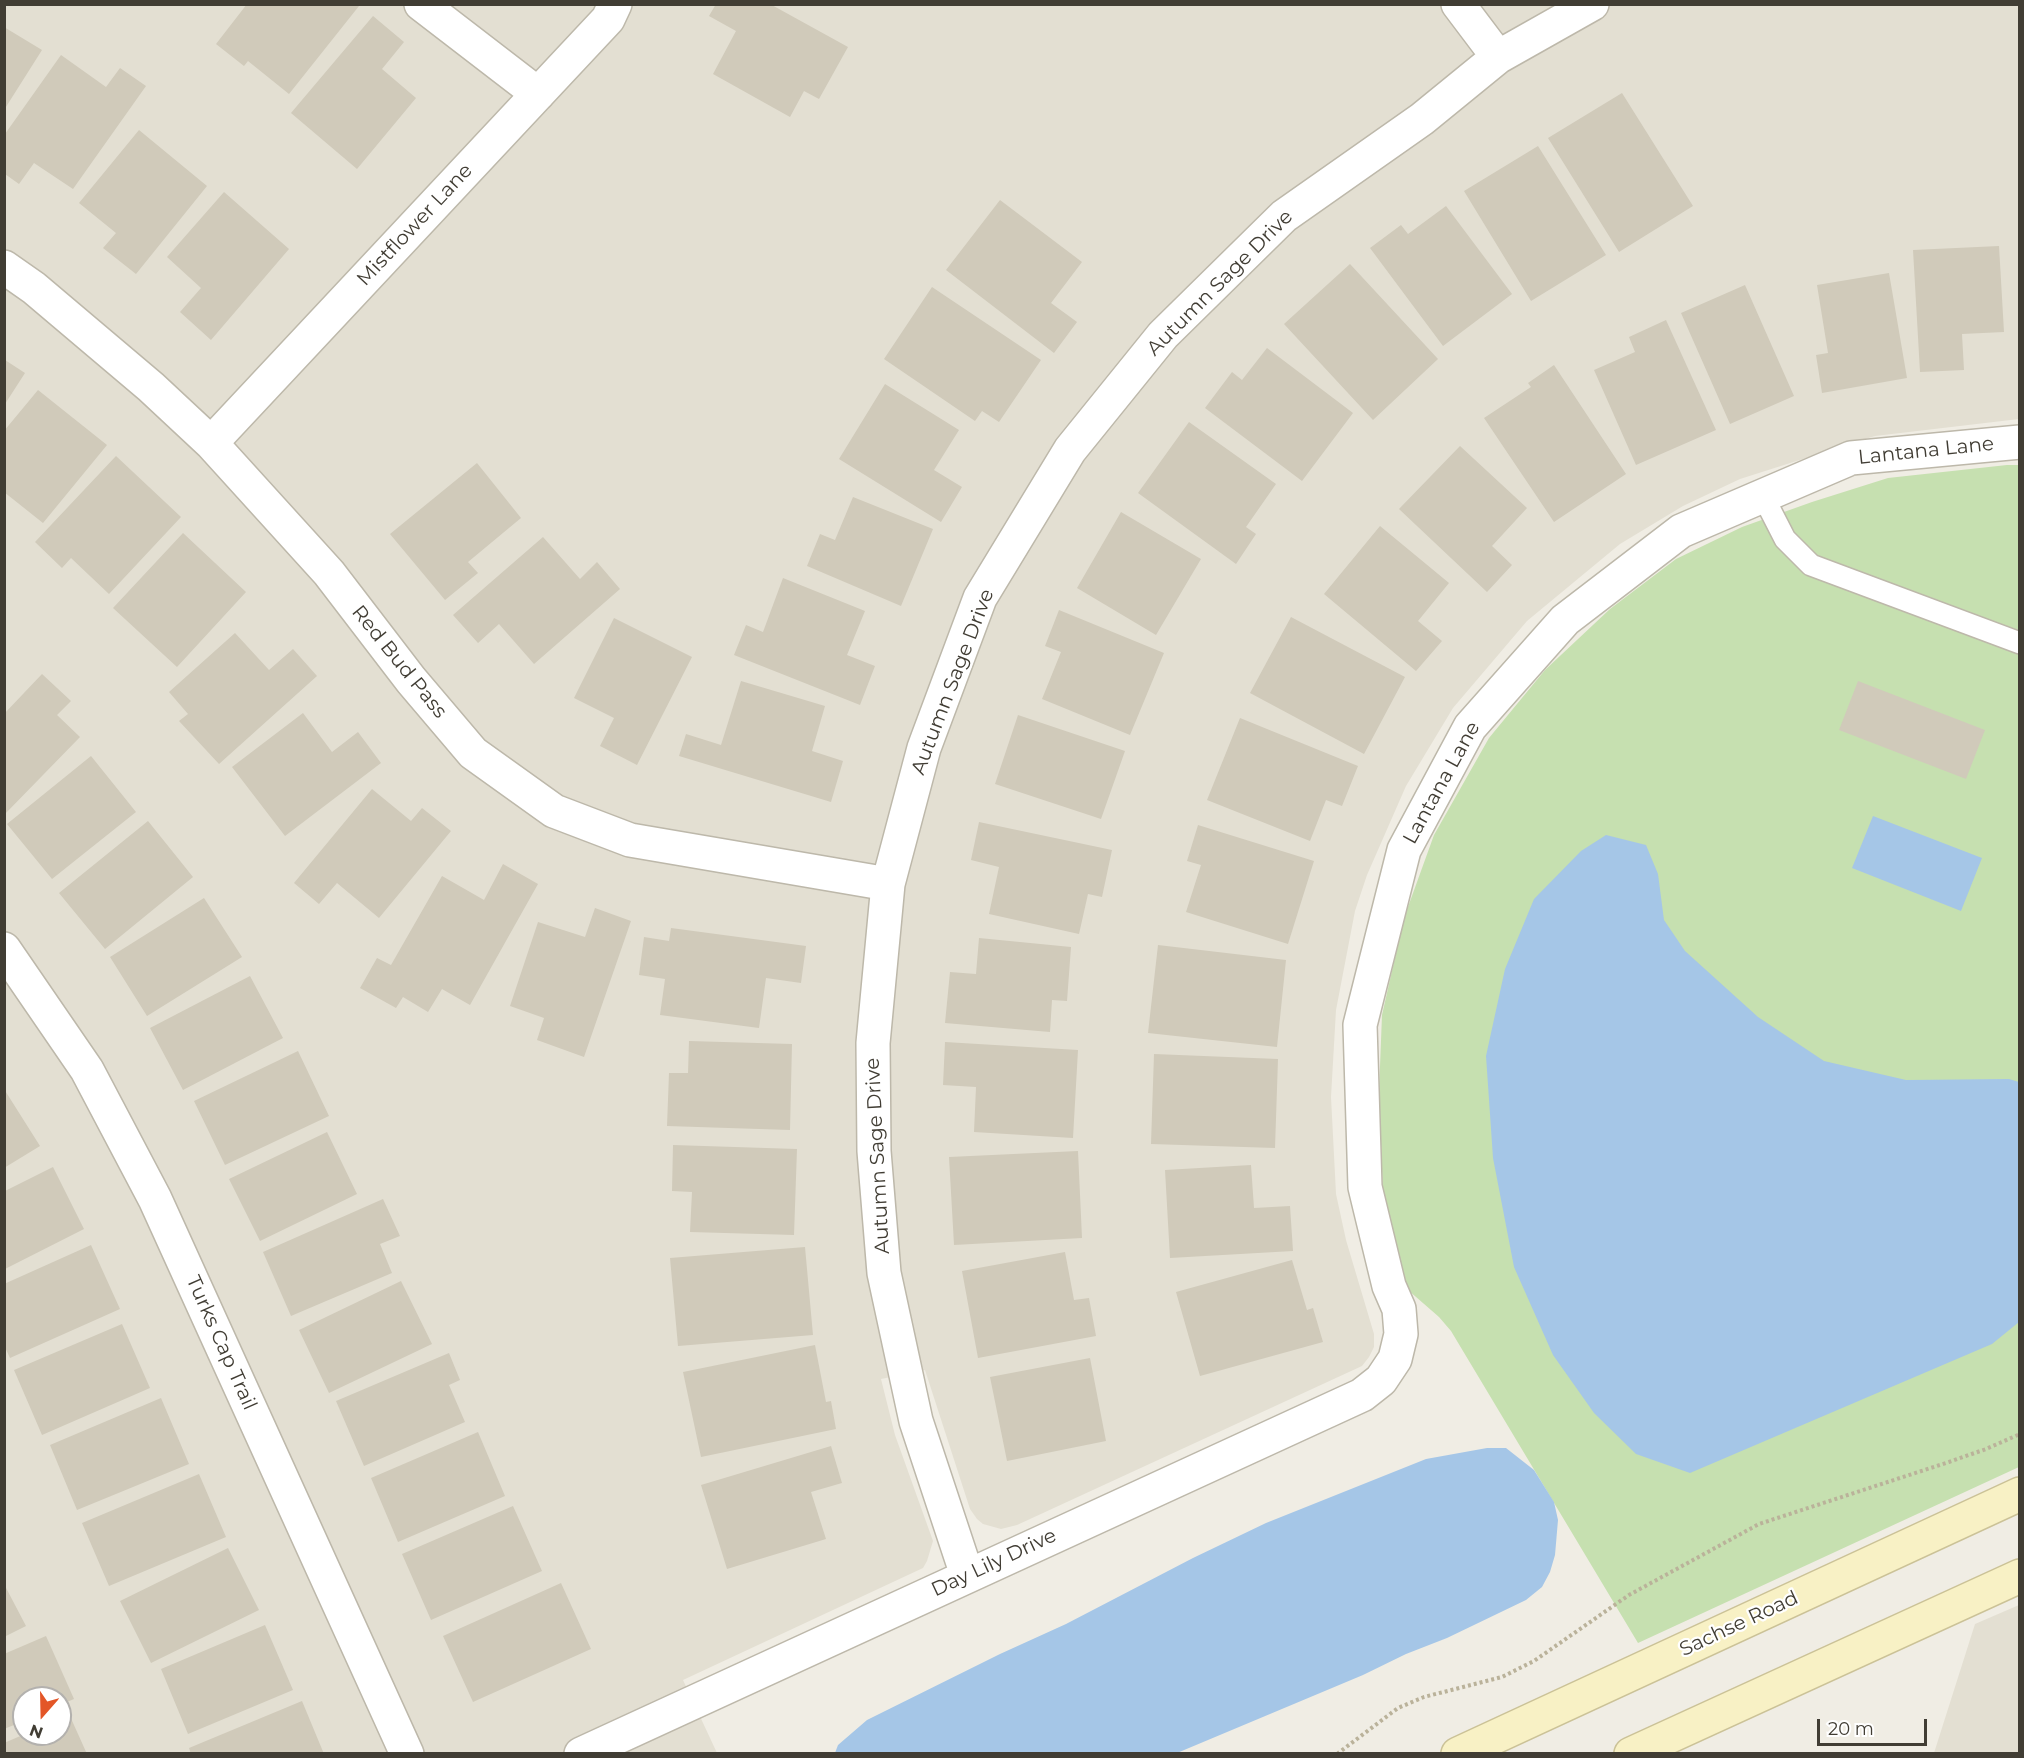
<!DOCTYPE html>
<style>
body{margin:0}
#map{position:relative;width:2024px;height:1758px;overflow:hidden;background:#f0ede4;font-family:Montserrat,sans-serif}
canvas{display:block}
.frame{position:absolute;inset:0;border:6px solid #413d34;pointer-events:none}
.north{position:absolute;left:12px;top:1686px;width:60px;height:60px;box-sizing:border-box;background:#fff;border:2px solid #b3b1ae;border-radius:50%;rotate:200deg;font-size:16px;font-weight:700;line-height:24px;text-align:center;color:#413d34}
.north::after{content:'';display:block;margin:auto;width:21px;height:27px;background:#e35627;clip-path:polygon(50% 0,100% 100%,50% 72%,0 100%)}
.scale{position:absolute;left:1817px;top:1719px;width:110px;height:27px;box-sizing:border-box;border:3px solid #413d34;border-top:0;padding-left:8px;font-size:18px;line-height:21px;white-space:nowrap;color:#413d34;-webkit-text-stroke:4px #fff;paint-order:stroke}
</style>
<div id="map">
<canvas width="2024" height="1758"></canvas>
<div class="frame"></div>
<div class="north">N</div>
<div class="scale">20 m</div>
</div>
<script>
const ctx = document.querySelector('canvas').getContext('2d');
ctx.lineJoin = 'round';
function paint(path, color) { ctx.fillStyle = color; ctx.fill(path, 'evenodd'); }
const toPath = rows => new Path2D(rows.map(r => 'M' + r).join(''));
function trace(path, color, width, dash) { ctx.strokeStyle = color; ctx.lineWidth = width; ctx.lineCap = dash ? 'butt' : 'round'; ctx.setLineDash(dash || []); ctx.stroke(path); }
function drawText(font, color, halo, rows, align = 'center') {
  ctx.font = font + ' Montserrat,sans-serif'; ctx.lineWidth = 4.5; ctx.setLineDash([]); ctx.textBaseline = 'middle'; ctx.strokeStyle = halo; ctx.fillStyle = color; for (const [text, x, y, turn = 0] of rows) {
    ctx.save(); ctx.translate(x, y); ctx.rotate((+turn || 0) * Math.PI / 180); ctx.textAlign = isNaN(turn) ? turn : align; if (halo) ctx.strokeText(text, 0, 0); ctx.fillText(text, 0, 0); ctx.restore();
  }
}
paint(toPath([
 [5,5,2019,5,2019,419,1875,436,1740,479,1683,506,1620,544,1527,621,1453,708,1406,786,1367,875,1355,911,1336,1010,1331,1097,1336,1194,1346,1240,1374,1334,1374,1347,1369,1357,1362,1366,1017,1525,1001,1529,983,1524,977,1519,970,1509,925,1370,881,1379,895,1435,933,1541,927,1561,923,1568,683,1680,717,1753,5,1754],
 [24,1698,60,1698,60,1734,24,1734],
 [2019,1605,2019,1753,1934,1753,1975,1624]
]), '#e3dfd2');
paint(toPath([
 [2007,465,2019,465,2019,1467,1638,1643,1451,1331,1439,1317,1408,1290,1383,1194,1379,1092,1382,1015,1404,918,1434,835,1489,738,1545,670,1610,609,1676,559,1742,527,1812,502,1888,478]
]), '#c6e0b0');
paint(toPath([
 [1873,816,1982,858,1961,911,1852,868],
 [1606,835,1646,845,1658,874,1664,920,1685,951,1758,1017,1824,1061,1906,1080,2009,1079,2019,1082,2019,1322,1992,1344,1690,1473,1636,1454,1594,1413,1553,1355,1514,1267,1493,1158,1486,1056,1505,969,1534,899,1581,851],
 [1487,1448,1506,1448,1534,1470,1554,1502,1558,1520,1555,1555,1550,1572,1542,1587,1526,1600,1447,1638,1406,1654,1363,1675,1177,1753,835,1753,838,1745,867,1720,1000,1654,1066,1624,1193,1558,1266,1523,1426,1459]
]), '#a5c6e7');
paint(toPath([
 [247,4,358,4,359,6,289,94,248,61,244,66,216,44],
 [716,4,770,4,848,47,819,99,804,91,790,117,713,74,736,31,709,16],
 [373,16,404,42,382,69,416,98,357,169,291,113],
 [4,27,42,50,4,110],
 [61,55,106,87,120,68,146,86,73,189,34,163,19,184,5,174,5,134],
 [1622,93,1693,206,1619,252,1548,138],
 [139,130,207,186,136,274,103,248,116,233,79,203],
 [1538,146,1606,255,1531,301,1464,191],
 [224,192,289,249,211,340,180,312,201,288,167,257],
 [1000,200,1082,262,1051,303,1077,322,1054,353,946,270],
 [1446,206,1512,294,1443,346,1370,248,1401,225,1408,234],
 [1999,246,2004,332,1962,334,1964,370,1920,372,1913,250],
 [1350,264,1438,359,1373,420,1284,324],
 [1889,273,1907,378,1822,393,1816,355,1828,353,1817,285],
 [1745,285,1794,396,1730,424,1681,313],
 [932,287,1041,360,999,422,982,411,975,421,884,359],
 [1666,320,1716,430,1636,465,1594,370,1635,352,1629,337],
 [1267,348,1353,413,1302,481,1205,408,1232,372,1242,380],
 [5,360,25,373,5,404],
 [1554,365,1626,474,1554,522,1484,418,1531,387,1528,383],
 [885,384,959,430,934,470,962,487,941,522,839,459],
 [38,390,107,445,43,523,4,492,4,431],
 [1189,422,1276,484,1246,527,1256,534,1236,564,1138,493],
 [1460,446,1527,508,1492,546,1512,565,1487,592,1399,509],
 [116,456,181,517,109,594,71,558,62,568,35,542],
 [477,463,521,518,468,562,478,573,445,600,390,534],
 [853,497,933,529,901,606,807,566,820,534,835,540],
 [1121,512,1201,559,1156,635,1077,588],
 [1380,526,1449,583,1418,621,1442,641,1416,671,1324,594],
 [183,533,246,592,177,667,113,608],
 [543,537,580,579,597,562,620,589,534,664,499,624,478,643,453,615],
 [783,578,865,611,847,655,875,666,860,705,734,655,746,625,763,632],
 [1059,610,1164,653,1130,735,1042,699,1061,652,1045,646],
 [1291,617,1405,677,1364,754,1250,693],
 [614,618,692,657,637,765,600,746,614,718,574,698],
 [235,633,269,670,293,649,317,676,219,764,179,721,188,714,169,692],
 [42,674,71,701,57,715,80,737,4,815,4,714],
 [741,681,825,706,812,751,843,761,831,802,679,756,686,734,721,745],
 [1858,681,1985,730,1966,779,1839,730],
 [303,713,332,752,358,732,381,763,285,836,232,767],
 [1018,715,1125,751,1101,819,995,784],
 [1240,718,1358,766,1342,806,1326,800,1310,841,1207,800],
 [91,756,136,812,52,879,7,824],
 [372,789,411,821,422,808,451,831,379,918,337,883,319,904,294,883],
 [148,821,193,877,105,949,59,893],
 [979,822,1112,850,1102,897,1088,894,1079,934,989,914,999,867,971,860],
 [1198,825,1314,861,1288,944,1186,912,1201,865,1187,861],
 [503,864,538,884,470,1005,442,989,428,1012,403,997,396,1008,360,988,377,958,391,965,442,876,484,900],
 [204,898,242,957,147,1016,110,957],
 [595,908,631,921,584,1057,537,1040,544,1018,510,1006,538,922,585,937],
 [671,928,806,946,801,983,766,978,759,1028,660,1015,665,979,639,975,644,937,669,941],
 [979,938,1071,947,1067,1001,1052,1000,1050,1032,945,1023,950,972,976,974],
 [1158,945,1286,960,1277,1047,1148,1033],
 [250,976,283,1038,183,1090,150,1028],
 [689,1041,792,1044,790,1130,667,1126,669,1073,688,1073],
 [945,1042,1078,1050,1073,1138,974,1132,976,1087,943,1085],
 [298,1051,329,1116,225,1165,194,1101],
 [1154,1054,1278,1059,1275,1148,1151,1144],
 [4,1089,40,1146,4,1168],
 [327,1132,357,1194,260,1241,229,1179],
 [673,1145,797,1149,794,1235,690,1232,692,1192,672,1191],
 [1078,1151,1082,1238,954,1245,949,1157],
 [1251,1165,1254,1208,1290,1206,1293,1251,1170,1258,1165,1170],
 [53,1167,84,1229,5,1269,5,1191],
 [383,1199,400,1236,380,1244,392,1273,291,1316,263,1252],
 [91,1245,120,1309,10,1358,4,1345,4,1284],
 [805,1247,813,1335,678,1346,670,1258],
 [1065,1252,1074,1300,1089,1298,1096,1336,978,1358,962,1271],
 [1292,1260,1307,1310,1313,1308,1323,1342,1200,1376,1176,1292],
 [401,1281,432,1344,329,1393,299,1330],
 [122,1324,150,1388,42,1435,14,1370],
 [815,1345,826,1402,831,1401,836,1429,701,1457,683,1372],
 [449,1353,460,1380,449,1385,465,1422,364,1466,336,1401],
 [1090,1358,1106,1441,1007,1461,990,1377],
 [161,1398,189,1464,77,1510,50,1445],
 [478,1432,505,1496,398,1542,371,1478],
 [831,1446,842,1483,811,1492,826,1539,727,1569,701,1485],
 [199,1474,226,1537,109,1586,82,1523],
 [513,1506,542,1571,431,1620,402,1554],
 [228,1548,259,1610,151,1663,120,1601],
 [561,1583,591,1649,473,1702,443,1636],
 [4,1584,26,1626,4,1637],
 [265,1625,293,1690,188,1734,161,1669],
 [46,1636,74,1699,60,1705,60,1698,24,1698,24,1721,4,1729,4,1654],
 [302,1701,324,1754,191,1754,189,1748],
 [69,1714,87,1754,4,1754,4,1743,25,1734,60,1734,60,1718]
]), '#d0caba');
const lane = toPath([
 [1763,496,1785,539,1811,565,2020,643]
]);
const street = toPath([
 [421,4,538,94],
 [1458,4,1498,57],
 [4,267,34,288,151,387,211,443,329,573,411,680,473,753,554,811,630,840,888,884],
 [211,443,608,19,615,4],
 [4,949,87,1070,155,1199,407,1754],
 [967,1575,916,1421,884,1273,874,1151,873,1043,888,884,924,748,980,598,1070,450,1163,335,1284,216,1422,119,1498,57,1592,4],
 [581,1754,1362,1395,1381,1380,1395,1359,1401,1334,1399,1309,1389,1286,1365,1187,1360,1025,1404,850,1470,727,1565,620,1681,531,1851,458,2020,442]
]);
const secondary = toPath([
 [1458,1754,2020,1494],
 [1631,1754,2020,1576]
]);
trace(lane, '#bdb8aa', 24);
trace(street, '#bdb8aa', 36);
trace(secondary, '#cbc297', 36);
trace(toPath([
 [1337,1754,1398,1708,1424,1697,1502,1677,1534,1661,1629,1595,1759,1524,1949,1462,1986,1449,2020,1434]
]), '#bab29a', 4, [3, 3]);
trace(lane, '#fff', 21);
trace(street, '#fff', 33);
trace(secondary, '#f8f1c5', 33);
drawText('20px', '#413d34', '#fff', [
 ["Mistflower Lane",415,225,-47],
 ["Autumn Sage Drive",1220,283,-45],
 ["Lantana Lane",1926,451,-6],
 ["Red Bud Pass",399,662,51],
 ["Autumn Sage Drive",953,682,-69],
 ["Lantana Lane",1442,783,-61],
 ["Autumn Sage Drive",878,1156,-93],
 ["Turks Cap Trail",221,1343,66],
 ["Day Lily Drive",994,1563,-25],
 ["Sachse Road",1739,1624,-25]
]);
</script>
